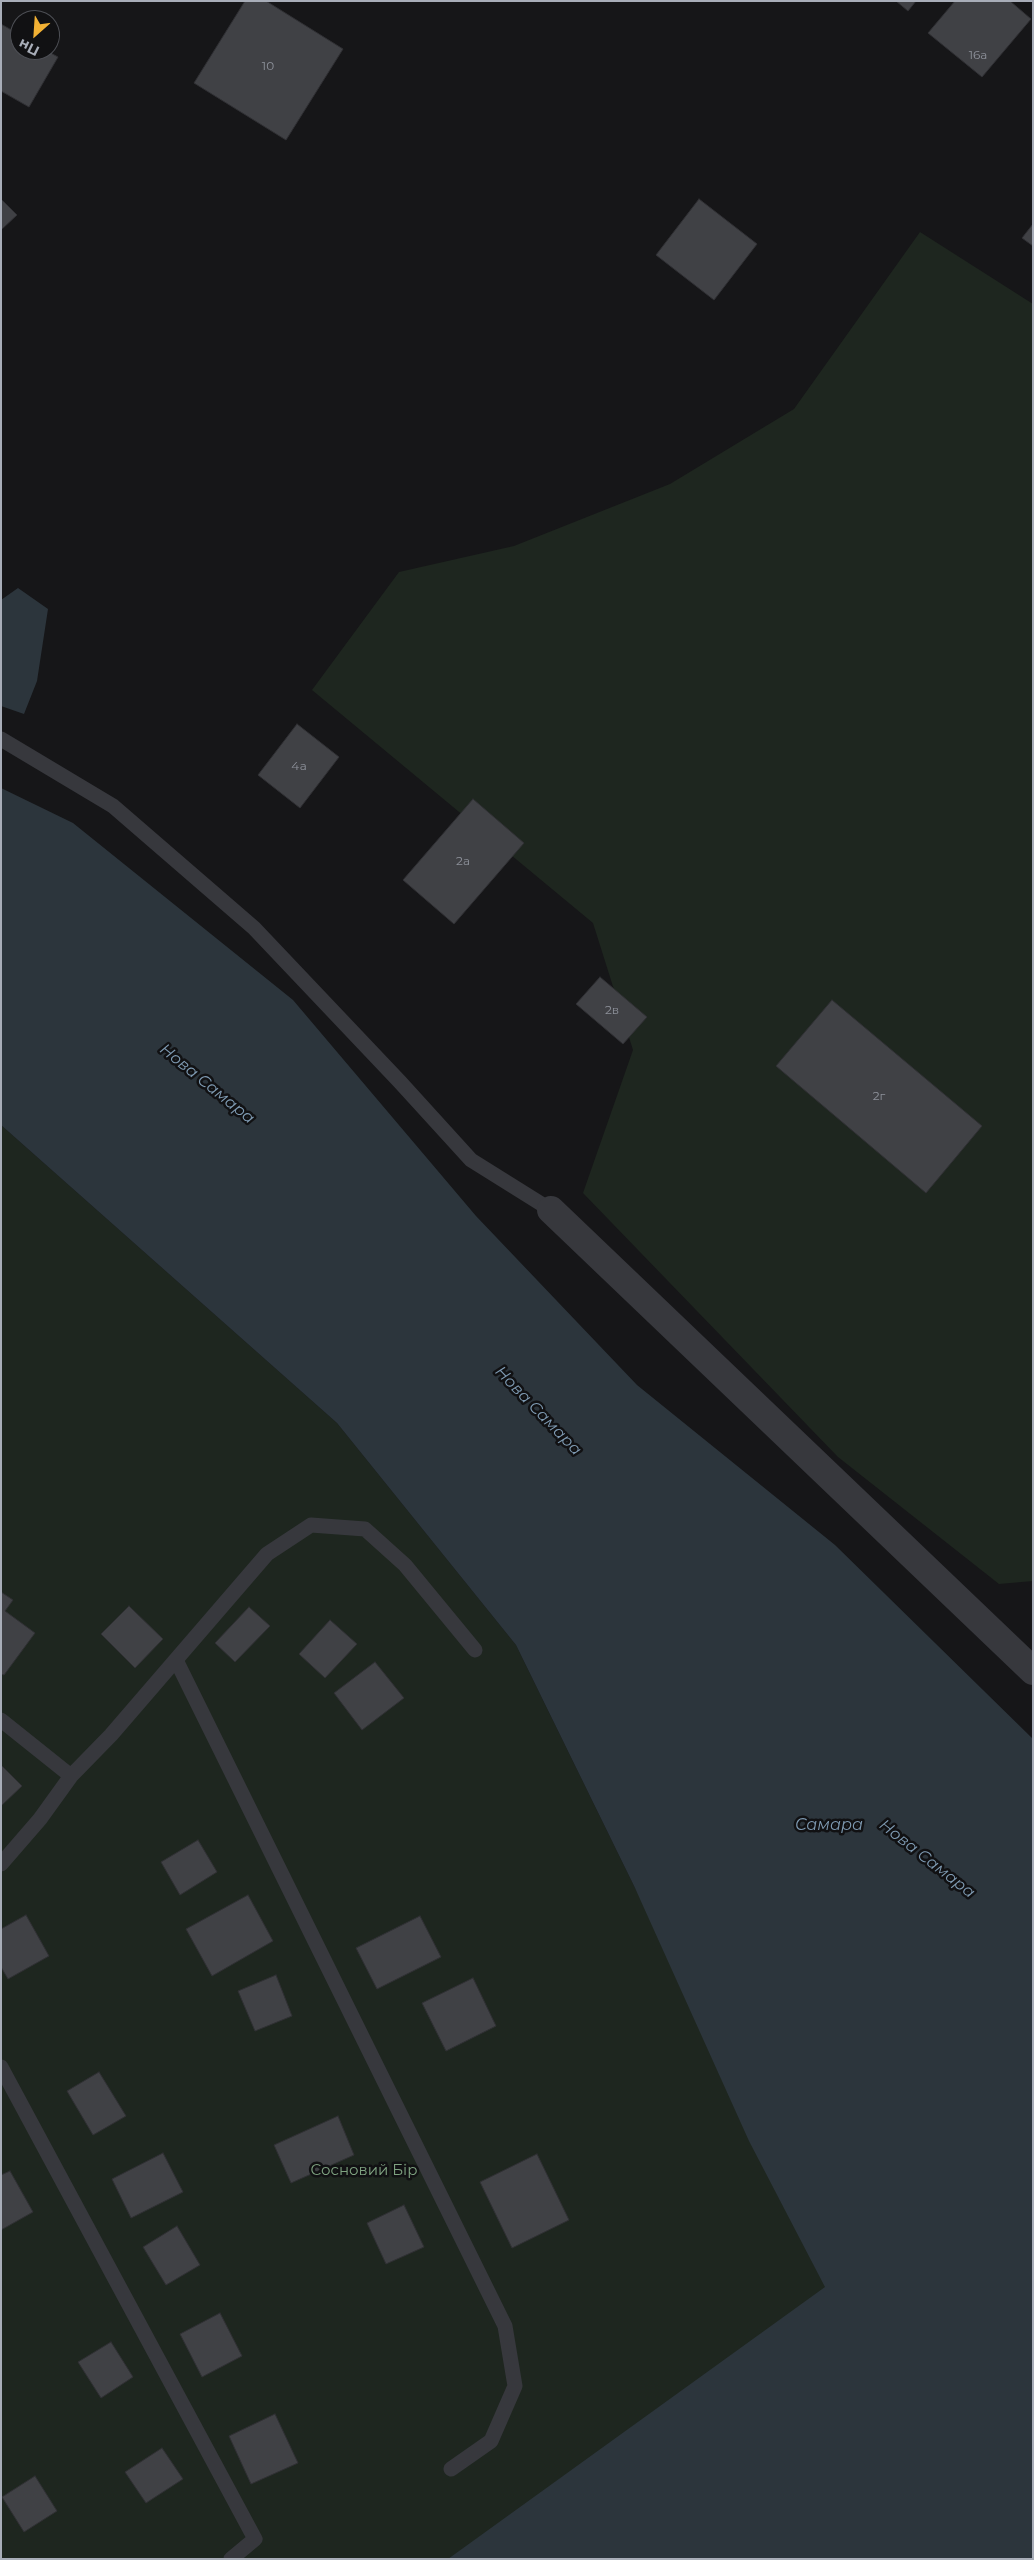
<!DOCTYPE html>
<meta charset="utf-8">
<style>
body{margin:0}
#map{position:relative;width:1034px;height:2560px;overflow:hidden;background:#161618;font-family:Montserrat,sans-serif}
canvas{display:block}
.frame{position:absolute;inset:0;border:2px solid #a8adb8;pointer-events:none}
.north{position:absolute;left:10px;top:10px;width:50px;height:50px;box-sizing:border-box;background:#111113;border:1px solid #4d4f55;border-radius:50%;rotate:206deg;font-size:14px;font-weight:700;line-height:20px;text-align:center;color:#a8adb8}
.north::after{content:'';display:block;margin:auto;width:18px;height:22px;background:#f2b134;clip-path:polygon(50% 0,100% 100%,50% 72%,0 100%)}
</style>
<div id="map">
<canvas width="1034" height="2560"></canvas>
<div class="frame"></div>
<div class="north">Пн</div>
</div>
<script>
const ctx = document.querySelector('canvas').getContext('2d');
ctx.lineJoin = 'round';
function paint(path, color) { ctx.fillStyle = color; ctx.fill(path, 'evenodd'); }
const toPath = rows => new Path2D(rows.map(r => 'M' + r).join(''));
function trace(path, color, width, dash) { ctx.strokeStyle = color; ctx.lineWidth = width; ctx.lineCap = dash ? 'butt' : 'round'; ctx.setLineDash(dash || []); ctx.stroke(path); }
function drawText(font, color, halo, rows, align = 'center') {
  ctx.font = font + ' Montserrat,sans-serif'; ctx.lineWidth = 5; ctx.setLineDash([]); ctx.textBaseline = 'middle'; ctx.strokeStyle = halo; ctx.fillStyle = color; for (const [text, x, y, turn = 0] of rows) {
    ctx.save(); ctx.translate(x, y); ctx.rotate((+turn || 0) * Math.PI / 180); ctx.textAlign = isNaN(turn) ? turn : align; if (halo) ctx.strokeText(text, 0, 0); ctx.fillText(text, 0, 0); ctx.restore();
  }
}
paint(toPath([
 [920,232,1033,304,1033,1581,999,1584,838,1457,583,1193,633,1050,593,923,312,690,399,572,514,546,670,484,794,409],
 [1,1125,337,1423,516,1645,635,1888,1033,2559,1,2559]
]), '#1e261f');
paint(toPath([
 [18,588,48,609,37,681,24,714,1,706,1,600],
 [1,788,73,823,293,1000,476,1216,637,1385,835,1545,1033,1739,1033,2559,448,2559,825,2287,749,2141,635,1888,516,1645,337,1423,1,1125]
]), '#2c353c');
const building = toPath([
 [245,1,266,1,343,49,286,140,194,83,245,1],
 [896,1,916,1,908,11,896,1],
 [955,1,1010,1,1031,19,982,77,928,33,955,1],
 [1,24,20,35,20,50,45,50,58,57,29,107,1,91,1,24],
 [1,199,17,215,1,230,1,199],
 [699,199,757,244,714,300,656,255,699,199],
 [1033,224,1033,246,1022,238,1033,224],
 [297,724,339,757,300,808,258,775,297,724],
 [473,799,524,843,454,924,403,880,473,799],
 [600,977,647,1017,623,1044,576,1004,600,977],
 [832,1000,982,1126,926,1193,776,1066,832,1000],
 [1,1592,13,1600,5,1611,35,1633,4,1675,1,1674,1,1592],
 [129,1606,163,1639,135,1668,101,1634,129,1606],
 [249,1607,270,1626,235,1662,215,1643,249,1607],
 [330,1620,357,1644,325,1678,299,1654,330,1620],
 [375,1662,404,1698,362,1730,334,1693,375,1662],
 [1,1765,22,1786,1,1806,1,1765],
 [198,1840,217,1872,180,1895,161,1862,198,1840],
 [248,1895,273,1941,212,1976,186,1929,248,1895],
 [26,1915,49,1956,8,1979,1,1967,1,1929,26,1915],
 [420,1916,441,1957,377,1989,356,1948,420,1916],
 [276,1975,292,2016,255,2031,238,1991,276,1975],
 [473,1978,496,2026,446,2051,422,2003,473,1978],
 [99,2072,126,2116,93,2135,67,2091,99,2072],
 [338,2116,354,2155,291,2183,274,2145,338,2116],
 [163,2153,183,2192,131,2218,112,2179,163,2153],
 [537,2154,569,2220,512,2248,480,2182,537,2154],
 [10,2171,33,2212,1,2230,1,2175,10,2171],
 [404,2205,424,2247,386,2264,367,2223,404,2205],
 [177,2226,200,2265,166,2285,143,2247,177,2226],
 [220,2313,242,2356,202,2377,180,2334,220,2313],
 [111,2342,133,2377,101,2398,78,2362,111,2342],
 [275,2414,298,2463,251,2484,229,2436,275,2414],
 [162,2448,183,2479,146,2503,125,2472,162,2448],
 [35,2476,57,2511,24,2532,2,2497,35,2476]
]);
paint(building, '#404145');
trace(building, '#303034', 1);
trace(toPath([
 [1,739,113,806,254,928,400,1082,471,1160,551,1210],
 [176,1660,505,2326,515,2386,491,2441,451,2469],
 [1,1720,71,1776],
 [1,1864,40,1819,71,1776,111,1735,267,1554,311,1525,365,1529,405,1565,475,1650],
 [1,2067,255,2539,231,2559]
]), '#37383d', 15);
trace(toPath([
 [551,1210,1033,1671]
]), '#37383d', 28);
drawText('12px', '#8e929b', null, [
 ["16а",978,55],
 ["10",268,66],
 ["4а",299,766],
 ["2а",463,861],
 ["2в",612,1010],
 ["2г",879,1096]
]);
drawText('15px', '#7fa381', '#111113', [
 ["Сосновий Бір",364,2171]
]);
drawText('italic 16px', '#7f9bb3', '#111113', [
 ["Нова Самара",207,1084,39],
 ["Нова Самара",538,1411,46],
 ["Самара",829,1825],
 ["Нова Самара",927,1859,38]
]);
</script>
